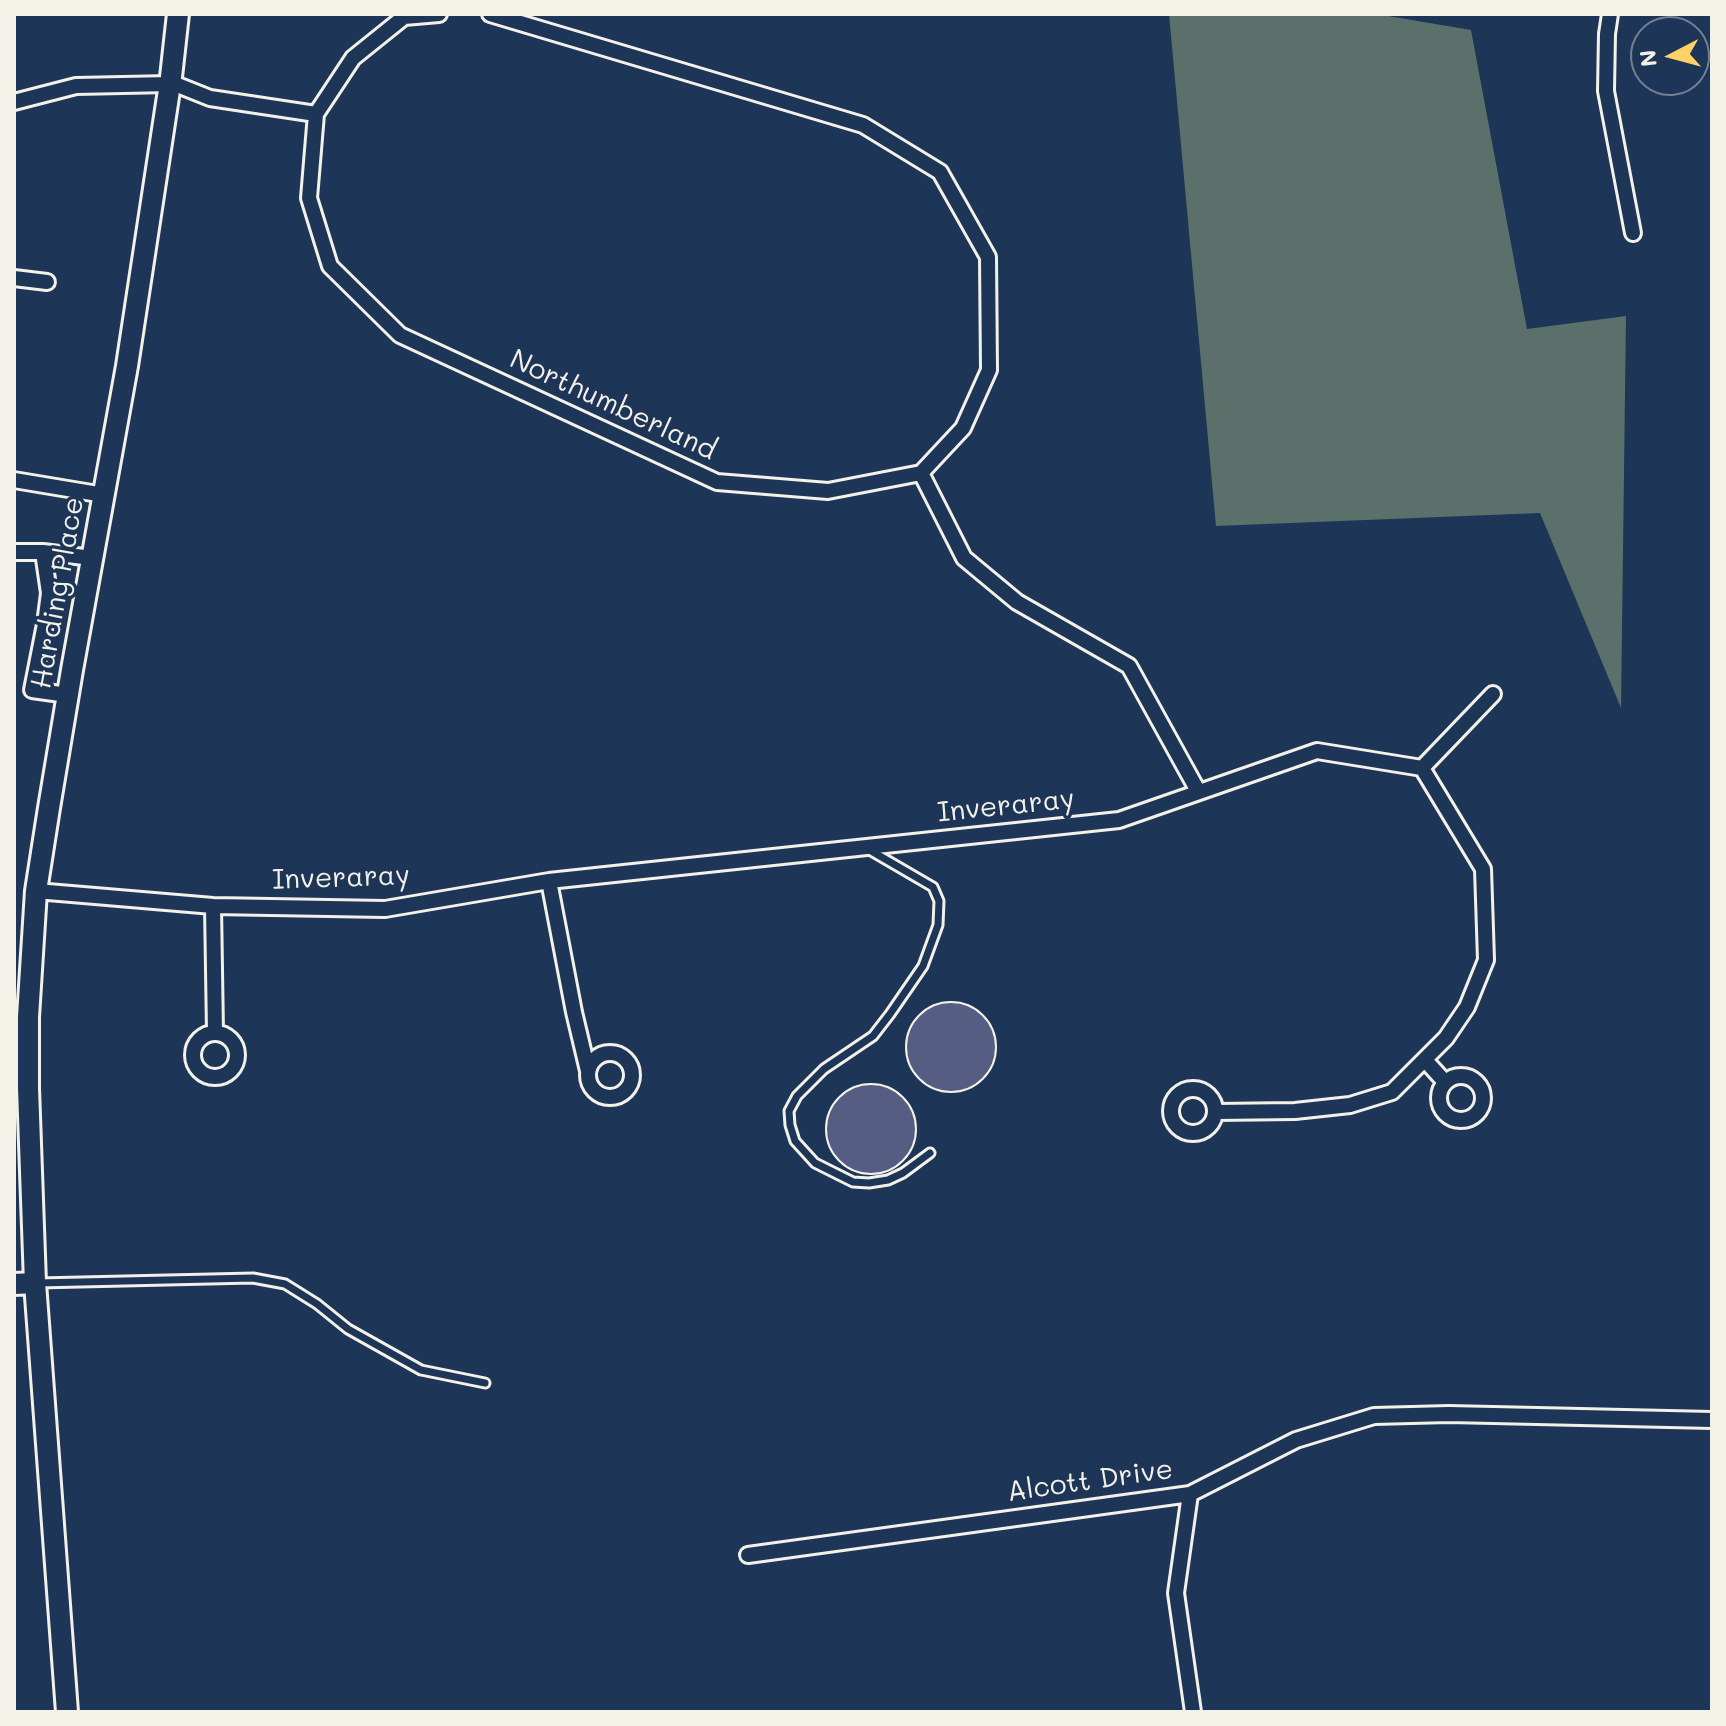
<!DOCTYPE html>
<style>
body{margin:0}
#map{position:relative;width:1726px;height:1726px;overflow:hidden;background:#1d3557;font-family:Mali,sans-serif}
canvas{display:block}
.frame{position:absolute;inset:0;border:16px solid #f4f1e8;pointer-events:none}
.north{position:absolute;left:1630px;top:16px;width:80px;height:80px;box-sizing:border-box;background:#1d3557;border:2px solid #738091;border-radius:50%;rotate:264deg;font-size:22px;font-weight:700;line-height:32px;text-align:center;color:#f4f1e8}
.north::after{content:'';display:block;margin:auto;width:28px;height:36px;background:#ffd166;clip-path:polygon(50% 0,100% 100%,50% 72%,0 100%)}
</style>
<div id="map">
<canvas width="1726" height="1726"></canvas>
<div class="frame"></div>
<div class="north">N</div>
</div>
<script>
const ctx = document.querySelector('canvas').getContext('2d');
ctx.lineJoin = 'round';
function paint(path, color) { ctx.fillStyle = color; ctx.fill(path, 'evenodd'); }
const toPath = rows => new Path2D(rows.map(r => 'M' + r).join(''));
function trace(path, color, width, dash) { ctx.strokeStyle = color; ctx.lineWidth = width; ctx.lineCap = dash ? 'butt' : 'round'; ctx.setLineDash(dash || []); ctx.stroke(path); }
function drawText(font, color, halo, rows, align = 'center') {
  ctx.font = font + ' Mali,sans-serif'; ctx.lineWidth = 7; ctx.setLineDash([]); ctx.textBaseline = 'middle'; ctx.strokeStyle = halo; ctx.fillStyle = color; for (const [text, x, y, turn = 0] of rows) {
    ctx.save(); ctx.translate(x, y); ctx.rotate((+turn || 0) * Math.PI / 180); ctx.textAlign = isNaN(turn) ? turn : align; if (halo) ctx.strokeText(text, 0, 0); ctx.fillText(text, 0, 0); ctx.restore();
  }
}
paint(toPath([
 [1169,14,1376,14,1471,30,1527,329,1626,316,1621,708,1540,513,1216,526]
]), '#5b6f6b');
const building = toPath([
 '906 1047a45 45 0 1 1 90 0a45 45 0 1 1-90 0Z',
 '826 1129a45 45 0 1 1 90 0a45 45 0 1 1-90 0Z'
]);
paint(building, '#565d83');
trace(building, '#f4f1e8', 2);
const lane = toPath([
 [866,848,933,887,939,901,938,925,923,966,890,1014,873,1036,824,1069,797,1096,789,1111,790,1125,795,1141,815,1163,853,1182,869,1183,888,1180,903,1173,930,1153],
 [38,1283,253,1278,285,1284,317,1304,348,1329,421,1370,485,1383]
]);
const street = toPath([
 [439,14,404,17,353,58,316,114,309,198,330,266,400,335,717,482,828,491,921,473,963,428,989,370,988,257,940,172,863,125,490,14],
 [1610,14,1607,34,1606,91,1633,233],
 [170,82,210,98,316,114],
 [14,102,76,86,170,84],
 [14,278,47,282],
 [921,473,964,558,1017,602,1129,666,1198,791],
 [14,480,104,495],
 [14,552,43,552,92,558],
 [43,552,49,593,45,624,32,690,68,695],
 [1422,768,1493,694],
 [549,881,574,1012,588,1071],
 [36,891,213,906,385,909,549,881,1119,820,1317,751,1422,768,1483,869,1486,960,1467,1007,1446,1038,1392,1092,1350,1105,1295,1111,1216,1112],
 [213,906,215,1033],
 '193 1055a22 22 0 1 1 44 0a22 22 0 1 1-44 0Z',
 '588 1075a22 22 0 1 1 44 0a22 22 0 1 1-44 0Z',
 [1425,1060,1445,1082],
 '1439 1098a22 22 0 1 1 44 0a22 22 0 1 1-44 0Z',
 '1171 1111a22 22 0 1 1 44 0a22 22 0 1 1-44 0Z',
 [1190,1494,1176,1593,1193,1712],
 [748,1555,1190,1494,1296,1440,1374,1416,1449,1414,1712,1420]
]);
const secondary = toPath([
 [14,1284,35,1283],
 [67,1712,35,1283,28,1088,28,1017,36,891,49,808,72,670,127,366,171,77,178,14]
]);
trace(lane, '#f4f1e8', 13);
trace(street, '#f4f1e8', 20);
trace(secondary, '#f4f1e8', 26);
trace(lane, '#1d3557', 7);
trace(street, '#1d3557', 14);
trace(secondary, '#1d3557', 20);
drawText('28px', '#f4f1e8', '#1d3557', [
 ["Northumberland",613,405,25],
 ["Harding Place",58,593,-80],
 ["Inveraray",1006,806,-6],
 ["Inveraray",341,878,-2],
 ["Alcott Drive",1090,1481,-8]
]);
</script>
